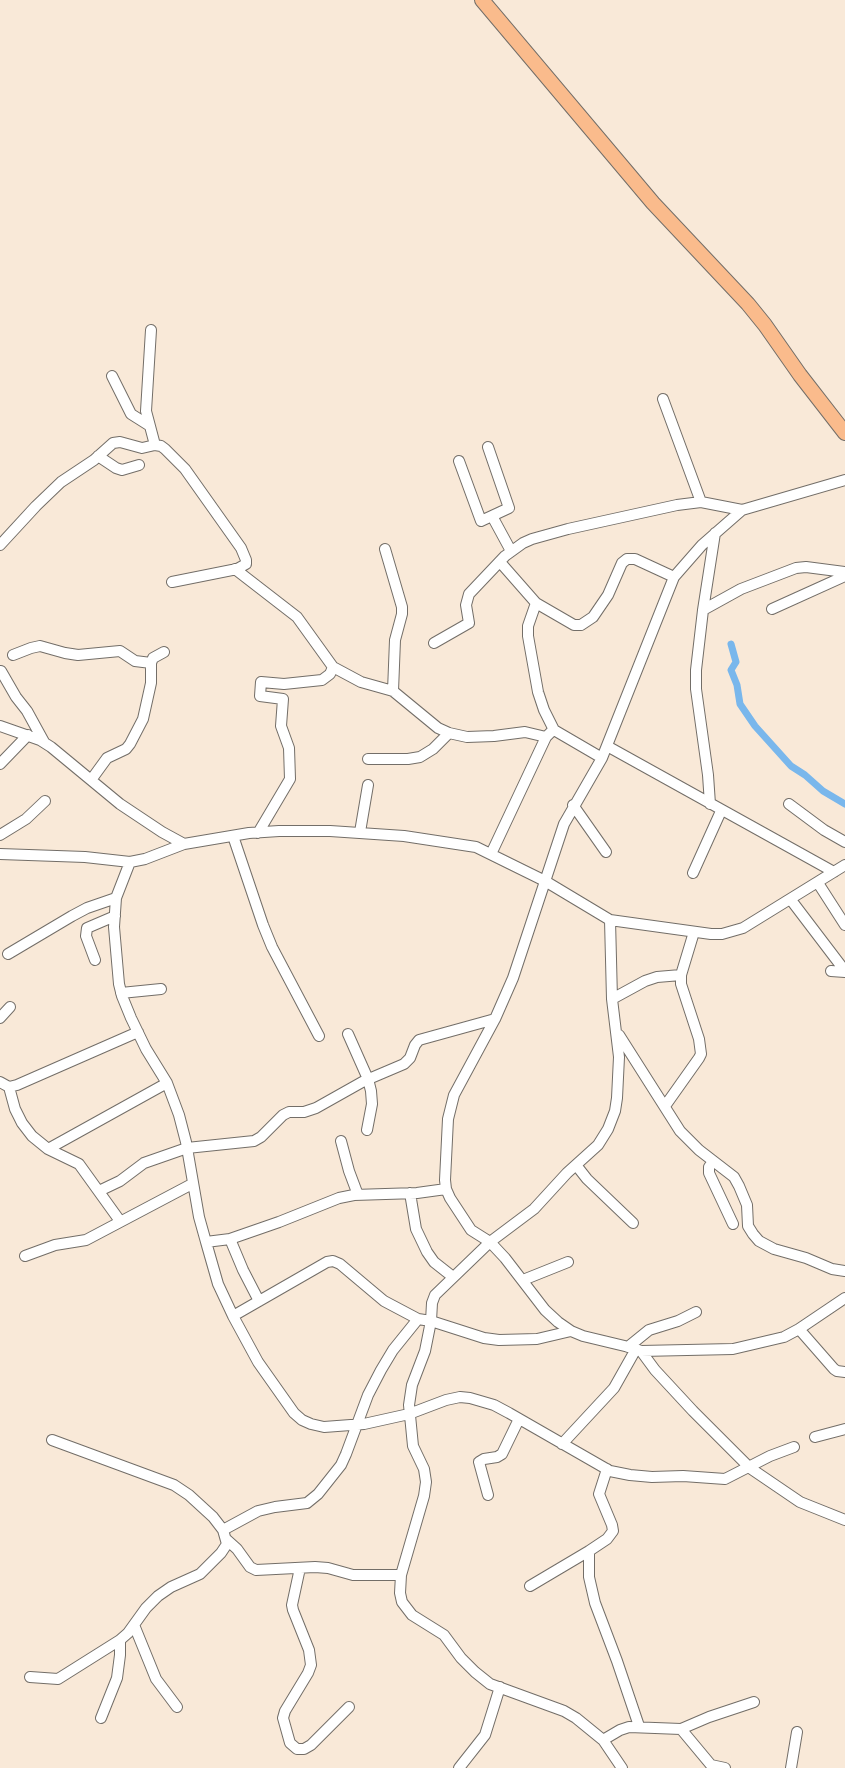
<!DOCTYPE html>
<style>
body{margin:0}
canvas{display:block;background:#f9e9d8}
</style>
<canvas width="845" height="1768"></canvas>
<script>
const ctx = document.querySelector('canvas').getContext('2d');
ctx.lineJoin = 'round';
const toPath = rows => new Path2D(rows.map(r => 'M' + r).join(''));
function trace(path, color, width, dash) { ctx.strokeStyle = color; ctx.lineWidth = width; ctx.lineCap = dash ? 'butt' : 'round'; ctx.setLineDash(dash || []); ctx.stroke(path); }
trace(toPath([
 [731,644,736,662,731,670,737,685,740,704,755,726,791,766,805,775,823,791,845,804]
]), '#79b7ec', 7);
const minor = toPath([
 [151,330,146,411,155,445],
 [112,376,131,414,150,426],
 [663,399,701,502],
 [98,456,116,468,122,470,139,465],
 [459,461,481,521,509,508,488,447],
 [845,480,742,510,702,545,674,577,602,758,564,824,513,978,495,1019,454,1095,448,1119,445,1180,446,1189,450,1198,471,1230,490,1242,505,1258,545,1310,558,1322,571,1331,583,1336,633,1348,641,1351,733,1349,784,1337,799,1329,845,1298],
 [492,516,511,551],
 [0,545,36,506,61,482,94,460,113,443,120,442,142,448,155,445,161,446,165,449,185,469,241,548,246,560,246,564,237,569,172,582],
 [385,549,402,607,402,614,395,640,393,691],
 [500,562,536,603,574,625,581,625,593,617,608,595,622,563,627,559,635,559,674,577],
 [235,569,297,617,333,667,361,682,393,691,438,728,449,733,467,737,494,736,525,732,546,737],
 [536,603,528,626,528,636,538,692,544,710,554,730,602,758],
 [772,609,845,576],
 [703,610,741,589,796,568,806,567,845,572],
 [434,643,469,623,466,605,469,594,505,556,523,543,532,539,568,529,677,505,701,502,742,510],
 [13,655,31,648,40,646,65,653,78,655,120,651,135,661,151,663],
 [1,671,16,697,27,711,44,742],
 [0,726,40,740,51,747,120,804,162,832,184,844],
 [607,746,834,872],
 [368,759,408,759,420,757,433,749,449,733],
 [0,764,28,735],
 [91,780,107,758,126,749,130,744,143,719,151,683,151,663,153,658,164,652],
 [710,804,708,775,696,689,696,670,703,610,715,533],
 [789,804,824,830,845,842],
 [573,805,606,852],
 [360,832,368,785],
 [258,833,290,779,289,748,281,726,283,699,260,696,261,682,284,684,322,680,330,674,333,667],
 [0,835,26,819,45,801],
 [233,836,263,925,272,947,319,1036],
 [0,854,85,857,130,862,145,859,184,844,249,833,279,831,330,831,404,836,476,847,545,881,610,920,711,934,722,934,743,928,845,865],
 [491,854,546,737,551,732],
 [130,862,116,898,114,927,119,984,122,996,131,1018,146,1049,167,1083,179,1115,186,1142,199,1217,206,1242,230,1239,279,1222,339,1198,354,1195,417,1193,446,1189],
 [693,873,721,811],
 [818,883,845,925],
 [791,900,845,971],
 [610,920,612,999,619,1057,617,1098,615,1111,608,1129,598,1145,567,1173,534,1209,490,1242,435,1295,432,1303,431,1321,425,1351,412,1385,409,1405,413,1446,424,1469,426,1482,424,1496,401,1575,400,1593,402,1602,412,1615,444,1635,461,1658,475,1672,490,1684,564,1711,576,1718,603,1740,622,1768],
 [8,954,72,916,87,908,116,898],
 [95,960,86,936,87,928,115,916],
 [831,971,845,972],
 [121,993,161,989],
 [612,999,645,981,657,977,681,975],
 [0,1018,10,1007],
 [348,1034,368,1079,371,1091,372,1104,367,1130],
 [619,1035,680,1131,699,1150,734,1177,739,1186,747,1205,748,1226,753,1234,759,1241,774,1249,806,1258,832,1269,845,1271],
 [0,1082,9,1087,17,1085,138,1032],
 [9,1087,15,1109,22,1123,32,1136,48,1149,79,1164,120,1221],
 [665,1106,699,1058,701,1054,699,1039,681,984,681,975,694,932],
 [341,1141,349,1171,358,1195],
 [48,1149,167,1083],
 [713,1161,709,1167,709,1173,733,1224],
 [576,1165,587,1179,633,1223],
 [99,1191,120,1181,144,1163,187,1148,254,1141,261,1137,283,1115,289,1112,304,1112,316,1108,364,1081,404,1064,410,1058,415,1045,419,1040,495,1019],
 [410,1193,416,1229,427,1252,434,1262,453,1277],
 [230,1239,243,1270,259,1301],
 [206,1242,218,1284,233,1316,258,1362,294,1413,302,1420,311,1424,324,1427,364,1424,409,1414,446,1400,460,1397,470,1398,494,1405,509,1413,610,1471,630,1475,652,1477,683,1476,725,1479,770,1456,794,1447],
 [25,1256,55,1245,86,1240,192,1184],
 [523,1280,568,1262],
 [233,1316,327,1262,333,1261,340,1264,384,1301,418,1319,431,1321,484,1338,499,1340,537,1339,571,1331],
 [799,1329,834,1369,837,1371,845,1372],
 [628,1347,649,1330,678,1321,696,1312],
 [641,1351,655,1370,693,1411,750,1468,800,1502,845,1520],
 [815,1437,845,1429],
 [562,1444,614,1388,636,1349],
 [488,1495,479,1462,484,1459,497,1457,502,1454,519,1419],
 [223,1530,258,1511,275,1507,307,1503,318,1494,341,1465,346,1454,368,1395,381,1370,393,1350,418,1319],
 [227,1540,237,1549,250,1567,256,1570,315,1567,328,1568,353,1575,401,1575],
 [589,1551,589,1577,595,1603,617,1661,639,1726],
 [300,1568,292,1605,293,1610,309,1650,311,1665,308,1673,285,1711,283,1718,290,1743,297,1749,304,1749,311,1745,349,1707],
 [530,1586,589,1551,607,1539,613,1531,612,1525,599,1494,607,1469],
 [134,1625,156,1679,177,1707],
 [30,1677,58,1679,120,1640,128,1633,146,1608,158,1596,171,1587,200,1574,221,1553,227,1544,223,1530,213,1517,189,1495,174,1485,52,1440],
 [101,1718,117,1678,120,1655,120,1640],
 [681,1729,709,1717,754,1702],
 [603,1740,620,1730,629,1727,681,1729,711,1765,725,1768],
 [459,1768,485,1735,500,1687],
 [791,1768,797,1732]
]);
const highway = toPath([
 [482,0,653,203,748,304,765,325,800,375,845,433]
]);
trace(minor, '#736e68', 12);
trace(highway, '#736e68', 16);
trace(minor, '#fff', 10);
trace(highway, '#fabb8c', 14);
</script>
